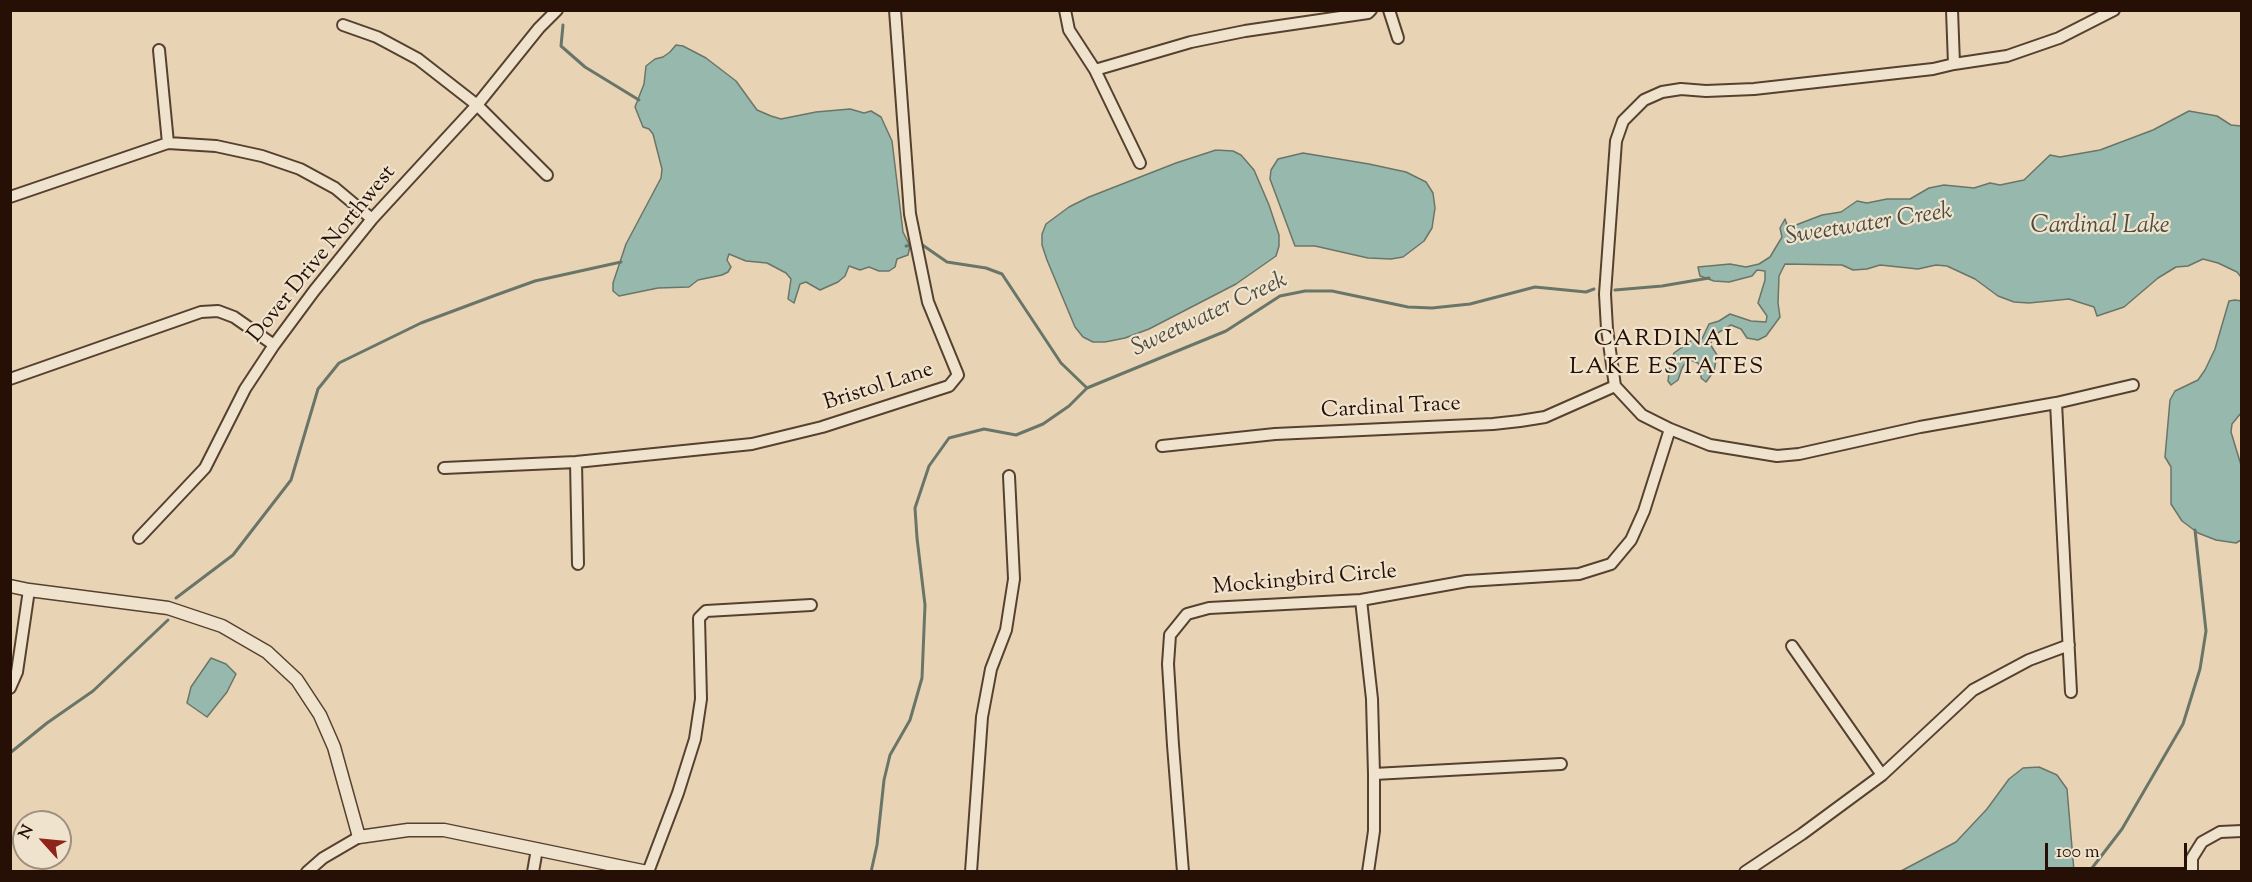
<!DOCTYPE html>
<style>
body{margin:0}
#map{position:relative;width:2252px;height:882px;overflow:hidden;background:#e8d4b4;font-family:"Sorts Mill Goudy",serif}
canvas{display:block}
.frame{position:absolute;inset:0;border:12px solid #261005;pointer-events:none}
.north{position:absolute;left:12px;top:810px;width:60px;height:60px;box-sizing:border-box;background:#f0e3ce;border:2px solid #9f8f7e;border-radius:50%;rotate:297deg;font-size:16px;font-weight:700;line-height:24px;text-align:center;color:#261005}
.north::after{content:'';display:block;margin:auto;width:21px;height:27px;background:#8f2418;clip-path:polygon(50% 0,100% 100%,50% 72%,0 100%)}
.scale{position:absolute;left:2045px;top:843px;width:142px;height:27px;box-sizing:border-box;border:3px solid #261005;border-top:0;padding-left:8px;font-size:18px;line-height:21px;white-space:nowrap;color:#261005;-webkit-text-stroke:4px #f0e3ce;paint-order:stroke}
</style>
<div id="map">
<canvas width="2252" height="882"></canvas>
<div class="frame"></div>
<div class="north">N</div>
<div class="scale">100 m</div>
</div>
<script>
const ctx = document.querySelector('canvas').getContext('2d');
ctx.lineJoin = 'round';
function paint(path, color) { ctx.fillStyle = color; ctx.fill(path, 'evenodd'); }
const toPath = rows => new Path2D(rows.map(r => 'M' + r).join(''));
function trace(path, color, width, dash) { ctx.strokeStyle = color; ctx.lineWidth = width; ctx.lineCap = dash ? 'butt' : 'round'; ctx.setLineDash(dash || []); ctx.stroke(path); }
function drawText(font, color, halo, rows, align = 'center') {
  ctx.font = font + ' "Sorts Mill Goudy",serif'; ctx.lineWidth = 4.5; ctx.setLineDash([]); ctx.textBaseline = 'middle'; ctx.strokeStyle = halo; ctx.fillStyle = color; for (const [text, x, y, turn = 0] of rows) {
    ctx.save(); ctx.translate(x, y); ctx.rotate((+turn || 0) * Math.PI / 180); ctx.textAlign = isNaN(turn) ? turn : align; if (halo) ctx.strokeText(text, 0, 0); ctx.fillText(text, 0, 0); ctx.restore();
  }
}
const water = toPath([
 [676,45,683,46,706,58,736,81,757,110,771,116,781,119,816,112,850,109,864,113,871,111,881,117,892,141,903,232,910,246,908,255,897,259,895,267,889,271,879,271,869,267,860,270,849,266,845,276,838,282,820,290,806,282,800,284,794,303,788,299,791,279,786,273,767,263,746,261,729,254,727,260,731,267,728,272,722,275,698,280,689,287,658,288,619,296,613,291,613,283,626,244,661,178,662,169,653,134,649,129,643,127,635,107,644,84,646,66,655,59,663,57,670,52,676,45],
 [2189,111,2217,116,2231,125,2241,126,2241,277,2237,272,2218,263,2203,259,2188,266,2176,267,2158,278,2124,307,2097,316,2094,307,2069,299,2029,303,2014,302,1998,296,1975,279,1947,266,1936,265,1918,269,1880,265,1867,269,1853,270,1842,265,1785,264,1779,276,1778,303,1780,317,1766,336,1758,340,1747,338,1741,329,1731,325,1716,334,1710,344,1717,355,1714,371,1706,382,1701,378,1701,369,1698,363,1688,359,1682,368,1678,380,1671,385,1668,381,1670,364,1674,353,1692,340,1702,339,1709,324,1719,321,1730,314,1751,321,1766,322,1767,316,1758,303,1765,280,1765,271,1757,270,1752,276,1729,282,1714,281,1700,276,1698,267,1730,264,1746,267,1759,264,1770,257,1782,237,1780,228,1785,219,1787,225,1796,225,1822,215,1841,212,1857,201,1867,203,1887,199,1910,199,1929,188,1944,185,1974,188,1990,183,2000,185,2024,180,2050,155,2060,157,2100,150,2153,130,2189,111],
 [1216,150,1233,151,1241,155,1254,170,1269,205,1279,235,1279,246,1276,256,1236,284,1149,329,1125,338,1105,342,1093,342,1083,337,1075,327,1047,260,1042,245,1042,234,1046,224,1069,207,1089,197,1176,163,1216,150],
 [1303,153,1369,164,1406,172,1426,182,1433,193,1435,208,1432,228,1424,241,1403,257,1391,259,1368,258,1315,246,1295,246,1270,179,1271,170,1278,159,1303,153],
 [2235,300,2242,301,2241,413,2232,424,2231,432,2241,465,2241,540,2236,543,2216,540,2198,533,2182,521,2171,504,2171,467,2165,457,2170,400,2175,391,2198,380,2205,370,2215,349,2229,301,2235,300],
 [211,658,226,664,236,674,227,692,207,717,187,703,191,687,211,658],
 [2039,767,2057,775,2067,789,2074,871,1901,871,1956,842,1987,809,2009,779,2023,768,2039,767]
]);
paint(water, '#97b8ac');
trace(water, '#6a7569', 1.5);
trace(toPath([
 [563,25,561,46,585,67,639,100],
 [906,246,921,244,947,262,986,268,1002,274,1061,363,1087,388],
 [1615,290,1662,286,1709,278],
 [176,598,233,555,291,480,318,389,339,363,421,323,496,295,535,281,621,262],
 [10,753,47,723,93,691,168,620],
 [871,872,877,845,884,780,890,755,910,720,922,678,925,605,917,538,915,508,929,466,949,438,984,429,1016,435,1043,424,1069,406,1087,388,1226,331,1280,296,1305,291,1332,291,1408,307,1432,308,1470,304,1535,287,1586,292,1594,289],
 [2089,872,2122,829,2183,724,2200,669,2206,631,2195,530]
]), '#6a7569', 3);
const minor = toPath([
 [1065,10,1069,30,1095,70,1140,163],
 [1389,10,1398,38],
 [1952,10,1954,64],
 [2114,10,2059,38,2007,56,1954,64,1933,69,1754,89,1706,91,1681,89,1662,92,1644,100,1623,121,1616,141,1605,294,1607,329,1615,386,1642,415,1670,429,1710,445,1777,456,1799,454,1920,427,2056,403,2133,385],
 [343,25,377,37,418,59,477,105,547,175],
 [159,50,168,143],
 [1095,70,1191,42,1245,31,1368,13,1371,10],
 [10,197,168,143,216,146,262,156,300,169,335,188,372,219],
 [10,379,201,312,218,311,234,317,274,345],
 [2056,403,2071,692],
 [1162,446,1275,434,1493,424,1520,421,1545,417,1615,386],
 [576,462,578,564],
 [444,468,576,462,752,444,822,427,949,386,958,375,928,302,910,214,895,10],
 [139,538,205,468,245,389,274,345,314,291,372,219,477,105,539,28,557,10],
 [1361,600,1372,699,1374,774,1374,831,1368,872],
 [1792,646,1882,775],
 [10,688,17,672,29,590],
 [1374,774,1561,764],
 [307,872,323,858,359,837],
 [533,872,537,849],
 [648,872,678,793,695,739,701,699,699,618,706,611,811,605],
 [971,872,982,717,991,669,1006,630,1014,579,1009,476],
 [1183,872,1173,745,1168,664,1170,635,1187,614,1209,608,1361,600,1467,581,1579,574,1611,564,1631,540,1644,511,1670,429],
 [1745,872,1802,834,1882,775,1973,690,2029,660,2069,645],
 [2192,872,2192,858,2202,842,2220,832,2242,831]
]);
const tertiary = toPath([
 [10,586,29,590,168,608,222,626,267,652,297,680,320,715,334,747,359,837,408,830,444,830,647,872]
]);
trace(minor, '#564131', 14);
trace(tertiary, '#564131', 15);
trace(minor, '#f0e3ce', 10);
trace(tertiary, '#f0e3ce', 12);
drawText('22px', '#261005', '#f0e3ce', [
 ["Dover Drive Northwest",323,255,-51],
 ["Bristol Lane",879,388,-18],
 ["Cardinal Trace",1391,409,-3],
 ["Mockingbird Circle",1305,581,-5]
]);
drawText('italic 24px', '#4e4b3f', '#f0e3ce', [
 ["Sweetwater Creek",1869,226,-9],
 ["Cardinal Lake",2100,228],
 ["Sweetwater Creek",1210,316,-25]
]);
ctx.letterSpacing = '1.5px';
drawText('24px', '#261005', '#f0e3ce', [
 ["CARDINAL",1667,341],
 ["LAKE ESTATES",1667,369]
]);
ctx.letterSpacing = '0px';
</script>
